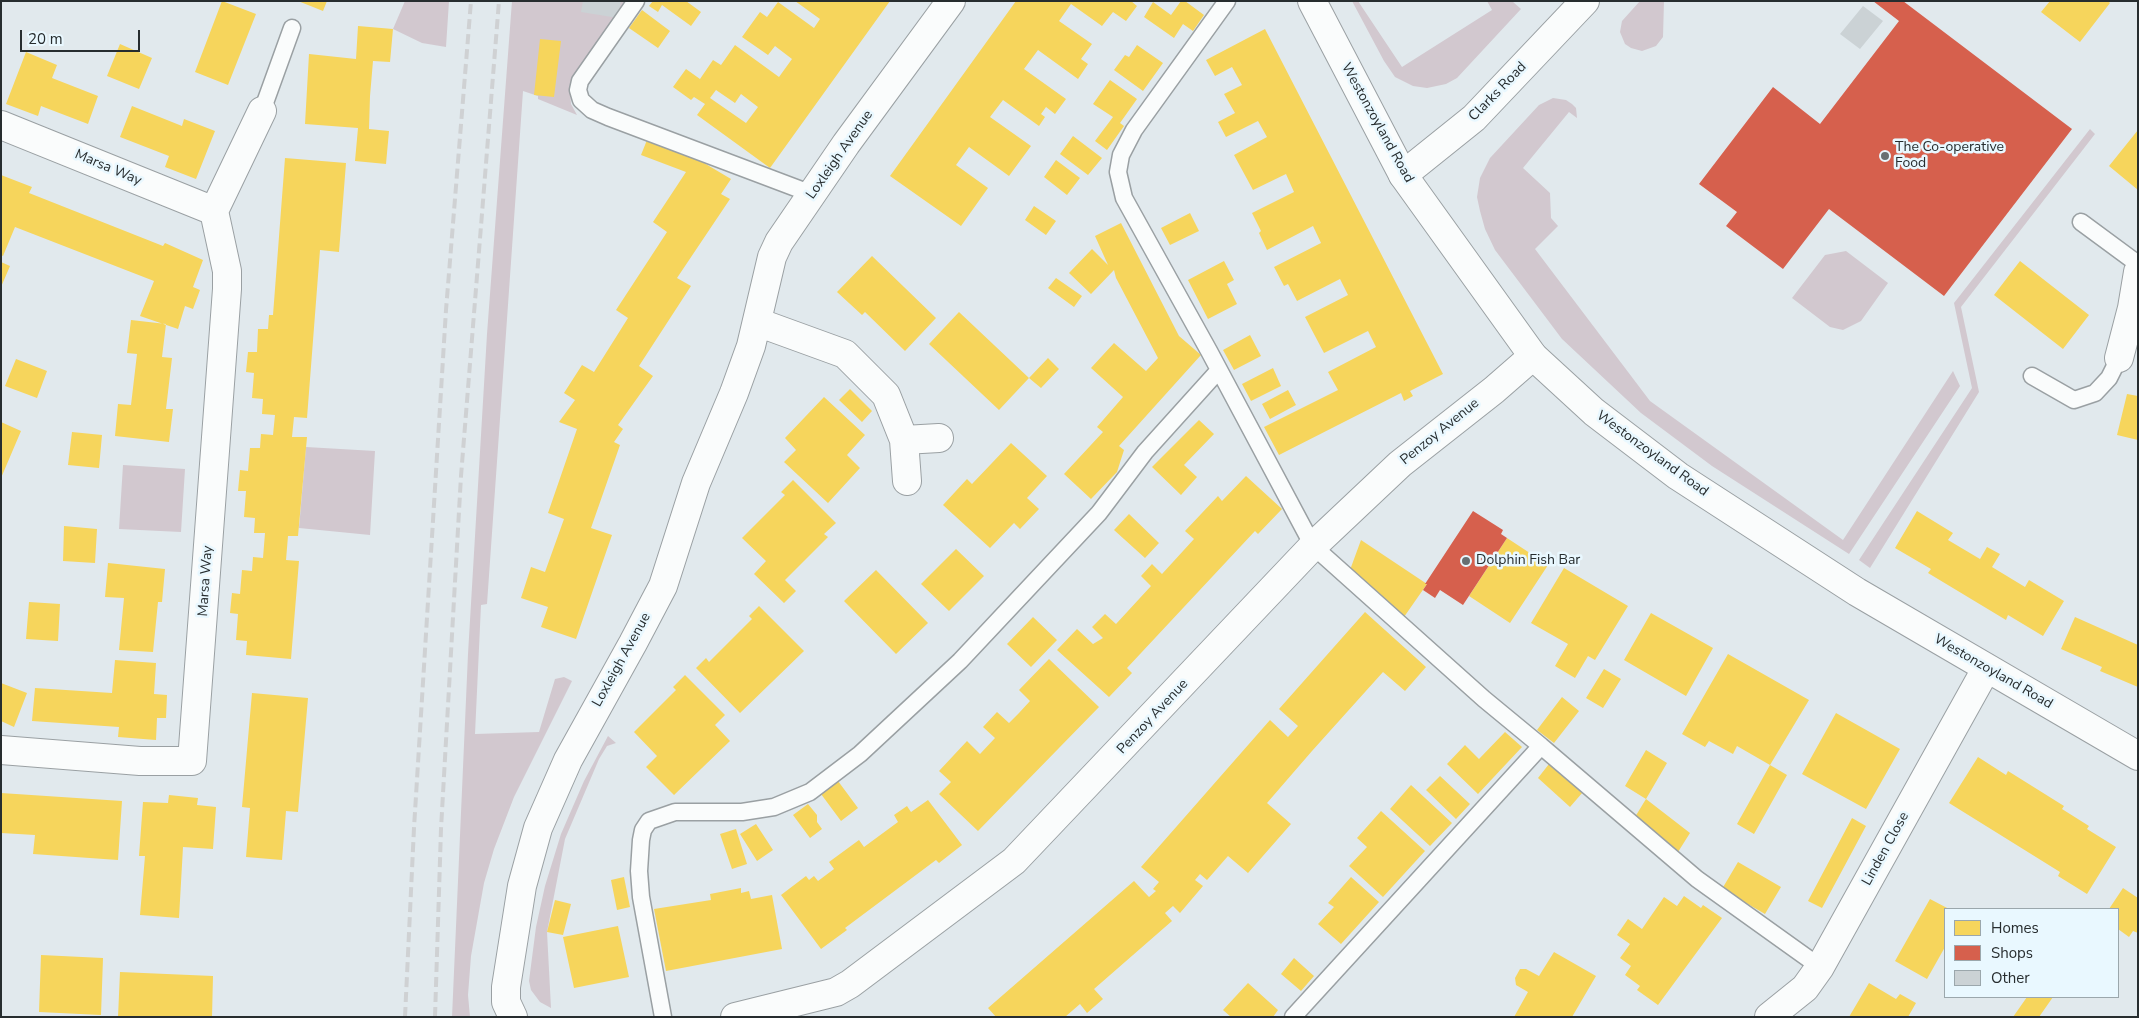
<!DOCTYPE html>
<style>
body{margin:0}
#map{position:relative;width:2139px;height:1018px;overflow:hidden;background:#e1e9ed;font-family:"Nunito Sans",sans-serif}
canvas{display:block}
.frame{position:absolute;inset:0;border:2px solid #272d2f;pointer-events:none}
.legend{position:absolute;left:1944px;top:908px;width:175px;height:90px;box-sizing:border-box;background:#e9f8ff;border:1px solid #9ba7ac;margin:0;padding:6px 9px;list-style:none;font-size:15px;color:#272d2f}
.legend li{display:flex;align-items:center;gap:10px;height:25px}
.legend b{width:25px;border:1px solid #9ba7ac}
.scale{position:absolute;left:20px;top:30px;width:120px;height:22px;box-sizing:border-box;border:2px solid #272d2f;border-top:0;padding-left:6px;font-size:15px;line-height:18px;white-space:nowrap;color:#272d2f;-webkit-text-stroke:4px #e9f8ff;paint-order:stroke}
</style>
<div id="map">
<canvas width="2139" height="1018"></canvas>
<div class="frame"></div>
<ul class="legend">
<li><b style="height:14px;background:#f6d55c"></b>Homes</li>
<li><b style="height:14px;background:#d6604d"></b>Shops</li>
<li><b style="height:14px;background:#cbd2d5"></b>Other</li>
</ul>
<div class="scale">20 m</div>
</div>
<script>
const ctx = document.querySelector('canvas').getContext('2d');
ctx.lineJoin = 'round';
function paint(path, color) { ctx.fillStyle = color; ctx.fill(path, 'evenodd'); }
const toPath = rows => new Path2D(rows.map(r => 'M' + r).join(''));
function trace(path, color, width, dash) { ctx.strokeStyle = color; ctx.lineWidth = width; ctx.lineCap = dash ? 'butt' : 'round'; ctx.setLineDash(dash || []); ctx.stroke(path); }
function drawText(font, color, halo, rows, align = 'center') {
  ctx.font = font + ' "Nunito Sans",sans-serif'; ctx.lineWidth = 5; ctx.setLineDash([]); ctx.textBaseline = 'middle'; ctx.strokeStyle = halo; ctx.fillStyle = color; for (const [text, x, y, turn = 0] of rows) {
    ctx.save(); ctx.translate(x, y); ctx.rotate((+turn || 0) * Math.PI / 180); ctx.textAlign = isNaN(turn) ? turn : align; if (halo) ctx.strokeText(text, 0, 0); ctx.fillText(text, 0, 0); ctx.restore();
  }
}
paint(toPath([
 [405,1,449,1,446,47,422,43,393,29],
 [512,1,629,1,574,75,570,90,571,104,577,115,538,99,538,96,523,91,487,604,481,605,475,734,539,732,555,679,564,677,572,681,514,797,494,849,484,883,471,956,468,995,470,1017,452,1017,468,654,487,334],
 [1352,1,1358,1,1402,67,1492,10,1487,1,1512,1,1521,9,1457,78,1446,84,1427,88,1413,86,1395,77,1384,61],
 [1640,1,1664,1,1663,37,1656,46,1642,51,1631,48,1625,44,1620,32,1622,21],
 [1553,98,1566,100,1572,104,1576,108,1577,118,1569,112,1523,168,1550,193,1551,218,1558,226,1535,249,1650,401,1843,540,1953,371,1960,386,1849,554,1712,466,1641,413,1562,339,1495,250,1485,229,1480,211,1477,197,1480,178,1490,158,1539,105],
 [2090,129,2095,134,1961,307,1979,392,1870,568,1859,560,1972,388,1954,303],
 [1846,251,1888,283,1861,321,1843,330,1830,327,1792,298,1825,255],
 [306,447,375,451,370,535,299,528],
 [123,465,185,469,181,532,119,529],
 [608,736,616,743,607,746,599,759,565,839,547,932,551,1008,540,1002,531,990,529,981,536,927,545,886,561,834,584,781]
]), '#d2c8cf');
paint(toPath([
 [222,1,256,14,228,85,195,72],
 [298,1,327,1,323,11],
 [653,1,686,1,701,12,691,26,662,5,658,12,649,6],
 [795,1,890,1,770,168,697,115,705,104,694,97,691,100,673,87,686,69,700,79,713,60,721,65,735,45,779,77,792,59,775,46,768,55,742,37,760,12,767,17,778,2,814,28,820,19],
 [716,90,735,103,741,94,758,107,746,123,710,98],
 [1016,1,1131,1,1137,6,1126,21,1113,12,1102,26,1071,4,1059,21,1092,44,1081,59,1088,64,1078,79,1038,50,1024,69,1066,99,1055,114,1046,107,1041,114,1045,117,1039,126,1003,100,990,117,1031,146,1009,176,969,147,956,165,988,188,961,226,890,176],
 [1181,1,1185,1,1204,15,1193,31,1183,24,1174,38,1144,17,1153,2,1171,15],
 [2050,1,2108,1,2110,3,2080,42,2041,12],
 [642,10,670,31,658,48,629,28],
 [358,26,393,29,390,62,373,61,370,96,369,129,389,131,386,164,355,161,358,128,305,124,309,54,356,59],
 [1265,29,1443,374,1410,391,1413,396,1404,401,1401,393,1279,455,1264,427,1338,390,1328,372,1376,347,1368,331,1324,353,1305,317,1348,295,1340,279,1297,301,1288,284,1284,286,1274,267,1321,243,1313,226,1267,250,1259,233,1261,231,1252,213,1294,192,1286,174,1253,190,1234,155,1267,137,1258,121,1226,137,1218,122,1235,113,1224,94,1242,85,1232,67,1215,76,1206,60],
 [540,39,561,41,554,97,534,95],
 [120,44,152,58,139,89,107,76],
 [1137,45,1163,63,1143,91,1114,70,1125,55,1129,57],
 [26,52,57,65,52,78,98,96,88,124,41,106,38,116,6,104],
 [1110,80,1137,99,1120,123,1124,126,1107,150,1095,141,1113,117,1093,104],
 [132,106,182,126,184,119,215,131,196,179,165,167,169,156,120,137],
 [2138,130,2138,190,2109,166],
 [1073,136,1102,158,1088,175,1060,154],
 [647,140,704,163,731,179,721,194,730,199,677,278,691,286,639,366,653,376,618,425,623,429,614,442,620,445,591,528,612,535,576,639,541,627,548,607,521,598,531,567,545,572,564,519,548,513,577,429,559,422,575,400,564,393,582,365,594,372,628,318,616,310,667,232,653,222,686,172,641,155],
 [285,158,346,163,339,252,320,250,307,418,294,417,292,437,307,437,298,536,288,536,286,560,299,561,291,659,246,655,247,641,236,640,238,614,230,613,232,593,240,594,242,570,252,571,253,557,263,558,265,533,254,533,255,518,244,517,246,491,238,491,240,470,248,471,250,448,260,448,261,434,273,435,275,415,262,414,263,399,252,398,254,373,246,372,248,352,257,352,258,329,268,329,269,315,273,315],
 [1056,160,1080,178,1067,195,1044,177],
 [1,175,32,187,29,193,163,246,165,243,203,260,193,287,200,290,193,309,185,306,178,329,140,316,154,281,15,227,3,256,1,255],
 [1034,206,1056,221,1046,235,1025,220],
 [1190,213,1199,231,1170,245,1161,228],
 [1121,223,1179,336,1201,355,1119,446,1124,450,1117,472,1091,499,1064,474,1103,432,1097,427,1123,397,1091,368,1114,343,1146,371,1158,358,1116,278,1114,270,1091,294,1069,273,1092,249,1108,265,1095,236],
 [872,256,936,318,905,351,865,312,862,315,837,292],
 [1224,261,1234,280,1227,284,1237,304,1208,319,1188,280],
 [2020,261,2089,315,2063,349,1994,295],
 [1,262,10,266,1,287],
 [1056,278,1082,296,1074,307,1048,288],
 [959,312,1029,378,1048,358,1059,369,1041,388,1029,378,999,410,929,344],
 [131,320,166,324,162,357,172,358,166,409,173,409,169,442,115,436,118,404,131,405,137,354,127,353],
 [1250,335,1261,356,1234,370,1223,350],
 [16,359,47,371,37,398,5,386],
 [1273,368,1281,386,1251,401,1242,384],
 [850,389,872,411,862,422,839,400],
 [1288,390,1296,405,1270,419,1262,404],
 [2127,394,2138,396,2138,440,2117,435],
 [824,397,865,435,847,455,860,468,828,503,784,462,796,450,785,438],
 [1199,420,1214,434,1184,465,1197,477,1181,495,1152,467],
 [1,422,21,431,1,478],
 [72,432,102,435,99,468,68,465],
 [1011,443,1047,476,1027,498,1039,509,1020,529,1014,523,990,548,943,505,967,479,972,484],
 [1246,476,1282,509,1258,534,1255,531,1127,668,1132,673,1109,697,1057,650,1077,629,1093,644,1103,638,1092,627,1105,614,1116,624,1151,586,1141,576,1152,564,1162,574,1194,539,1185,531,1218,496,1222,501],
 [793,480,836,523,824,534,828,537,785,580,796,591,784,603,754,574,766,561,742,538,785,495,781,492],
 [1917,511,1953,533,1948,540,1980,559,1987,547,2000,554,1992,567,2025,587,2029,580,2064,601,2043,636,2008,615,2006,620,1928,573,1931,569,1895,548],
 [1129,514,1159,543,1145,558,1114,530],
 [64,526,97,529,95,563,63,561],
 [1507,538,1548,565,1510,623,1469,596],
 [1361,540,1427,584,1404,617,1350,570],
 [956,549,984,576,949,611,921,584],
 [108,563,165,569,162,602,158,602,153,652,119,650,124,598,105,597],
 [1564,568,1628,606,1595,660,1588,656,1575,678,1555,666,1568,644,1531,623],
 [876,570,928,623,896,654,844,601],
 [29,602,60,604,58,641,26,639],
 [759,606,804,651,740,713,696,668,706,658,709,662,752,619,749,616],
 [1365,612,1426,667,1405,691,1383,672,1312,751,1267,803,1291,824,1248,873,1228,856,1207,880,1200,874,1195,880,1203,886,1180,913,1173,906,1165,913,1172,921,1094,989,1103,999,1087,1013,1080,1004,1065,1017,996,1017,988,1008,1134,881,1149,897,1156,891,1153,889,1159,882,1141,867,1270,720,1288,737,1298,726,1279,709],
 [1651,613,1713,648,1686,696,1624,660],
 [1033,617,1057,640,1031,667,1007,644],
 [2075,617,2138,645,2138,687,2100,671,2102,667,2061,649],
 [1728,654,1809,700,1770,765,1737,746,1733,754,1709,741,1705,747,1682,734],
 [1049,659,1099,707,978,831,939,794,951,782,939,771,967,741,980,754,995,738,983,727,997,712,1009,723,1019,713,1030,701,1019,690],
 [115,660,156,663,154,694,167,695,166,718,157,718,156,740,118,737,119,727,32,721,35,688,112,693],
 [1604,669,1621,679,1603,708,1586,698],
 [685,675,725,715,715,725,730,741,674,795,646,767,657,756,634,732,676,690,673,687],
 [1,683,27,693,14,727,1,721],
 [252,693,308,698,298,812,286,811,282,860,246,857,250,808,242,807],
 [1562,697,1579,711,1554,743,1537,730],
 [1836,713,1900,749,1866,809,1802,774],
 [1505,732,1522,747,1478,794,1447,764,1465,745,1479,759],
 [1646,750,1667,763,1646,799,1690,833,1678,852,1635,817,1646,799,1625,786],
 [1978,757,2006,775,2008,771,2064,806,2062,809,2089,826,2087,829,2116,847,2087,894,2058,876,2060,872,1949,803],
 [1549,764,1583,792,1570,807,1538,778],
 [1770,765,1787,775,1754,834,1737,824],
 [1440,776,1470,804,1456,819,1426,790],
 [838,781,858,808,841,821,821,794],
 [1411,785,1452,823,1430,846,1390,809],
 [1,793,122,801,118,860,33,854,35,835,1,833],
 [169,795,198,798,197,805,216,807,213,849,183,847,179,918,140,915,145,856,139,856,143,802,168,803],
 [928,800,962,845,939,863,936,860,845,928,847,930,821,949,781,895,806,876,809,880,814,876,818,881,834,869,829,862,859,840,864,847,898,822,894,815,907,806,911,812],
 [808,804,817,815,817,822,822,829,810,838,793,815],
 [1381,811,1425,851,1383,897,1349,866,1367,847,1357,838],
 [1852,818,1866,826,1822,908,1808,901],
 [756,824,773,850,757,861,740,834],
 [736,829,747,864,732,869,720,834],
 [1738,862,1781,887,1765,914,1722,889],
 [624,877,630,907,617,910,611,880],
 [1351,877,1379,902,1341,944,1318,924,1334,907,1328,903],
 [741,888,741,893,749,891,751,899,772,895,782,949,666,971,654,909,711,900,710,894],
 [2123,888,2138,898,2138,933,2133,931,2129,937,2118,929,2118,909,2109,909],
 [1684,896,1701,908,1703,905,1722,918,1658,1005,1637,990,1640,986,1625,975,1631,966,1620,958,1630,944,1617,935,1628,919,1642,929,1664,897,1677,906],
 [1930,899,1949,909,1945,909,1945,947,1927,979,1895,961],
 [555,900,571,904,563,935,547,932],
 [618,926,629,977,574,988,563,937],
 [1554,952,1596,976,1572,1017,1514,1017,1528,992,1516,985,1515,978,1520,969,1526,969,1539,976],
 [41,955,103,958,101,1015,39,1012],
 [1294,958,1314,976,1301,991,1281,974],
 [120,972,213,976,212,1017,118,1017],
 [1248,983,1278,1010,1273,1017,1231,1017,1223,1010],
 [1869,983,1896,999,1900,994,1916,1003,1908,1017,1849,1017],
 [2027,997,2053,997,2039,1017,2013,1017]
]), '#f6d55c');
paint(toPath([
 [1873,1,1903,1,2072,129,1944,296,1829,209,1783,269,1726,226,1737,212,1699,184,1773,87,1820,124,1899,21],
 [1473,511,1503,530,1501,534,1507,538,1463,605,1440,590,1435,598,1423,590,1427,584,1425,584]
]), '#d6604d');
paint(toPath([
 [583,1,621,1,618,18,581,12],
 [1863,6,1883,21,1860,49,1840,34]
]), '#cbd2d5');
const lane = toPath([
 [636,1,580,81,578,90,581,100,592,110,608,117,812,194],
 [1227,1,1134,130,1121,155,1118,172,1124,198,1209,351,1313,546,1484,699,1541,746,1293,1017],
 [262,111,292,28],
 [2081,222,2138,264],
 [2032,376,2074,400,2095,393,2109,378,2119,358],
 [1541,746,1697,879,1820,967],
 [663,1017,641,897,639,871,641,840,643,830,649,821,675,812,742,812,774,807,810,792,860,754,960,661,1099,513,1145,452,1219,370]
]);
const street = toPath([
 [1,125,214,211],
 [1403,175,1474,118,1585,1],
 [757,322,845,354,886,395,904,440,907,481],
 [2119,358,2132,308,2138,272],
 [904,440,939,438],
 [1,750,140,761,192,761,227,289,227,271,214,211,262,111],
 [513,1017,506,1002,506,987,522,886,538,828,568,760,633,643,663,586,696,483,734,393,751,346,772,257,779,242,846,144,951,1],
 [735,1017,836,992,850,984,1014,861,1313,546,1400,464,1494,390,1533,356],
 [1769,1017,1805,988,1820,967,1986,669]
]);
const primary = toPath([
 [1312,1,1403,175,1533,356,1594,412,1678,476,1857,592,2138,756]
]);
trace(lane, '#9aa0a3', 19);
trace(street, '#9aa0a3', 30);
trace(primary, '#9aa0a3', 30);
trace(lane, '#fafcfc', 16);
trace(street, '#fafcfc', 28);
trace(primary, '#fafcfc', 28);
trace(toPath([
 [405,1017,414,828,446,310,471,1],
 [435,1017,441,829,461,476,499,1]
]), '#cfd1d3', 4, [10, 5]);
for (const [x, y, r, color] of [
 [1885,156,5,"#686f72"],
 [1466,561,5,"#686f72"]
]) { const dot = new Path2D(); dot.arc(x, y, r, 0, 2 * Math.PI); ctx.fillStyle = color; ctx.fill(dot); trace(dot, '#e9f8ff', 2); }
drawText('14px', '#272d2f', '#e9f8ff', [
 ["Clarks Road",1498,92,-46],
 ["Westonzoyland Road",1377,123,61],
 ["Loxleigh Avenue",840,155,-55],
 ["Marsa Way",108,168,23],
 ["Penzoy Avenue",1440,432,-39],
 ["Westonzoyland Road",1652,454,36],
 ["Marsa Way",206,581,-86],
 ["Loxleigh Avenue",622,660,-61],
 ["Westonzoyland Road",1993,672,30],
 ["Penzoy Avenue",1153,717,-47],
 ["Linden Close",1886,849,-61]
]);
drawText('14px', '#272d2f', '#e9f8ff', [
 ["The Co-operative",1895,148],
 ["Food",1895,164],
 ["Dolphin Fish Bar",1476,561]
], 'left');
</script>
